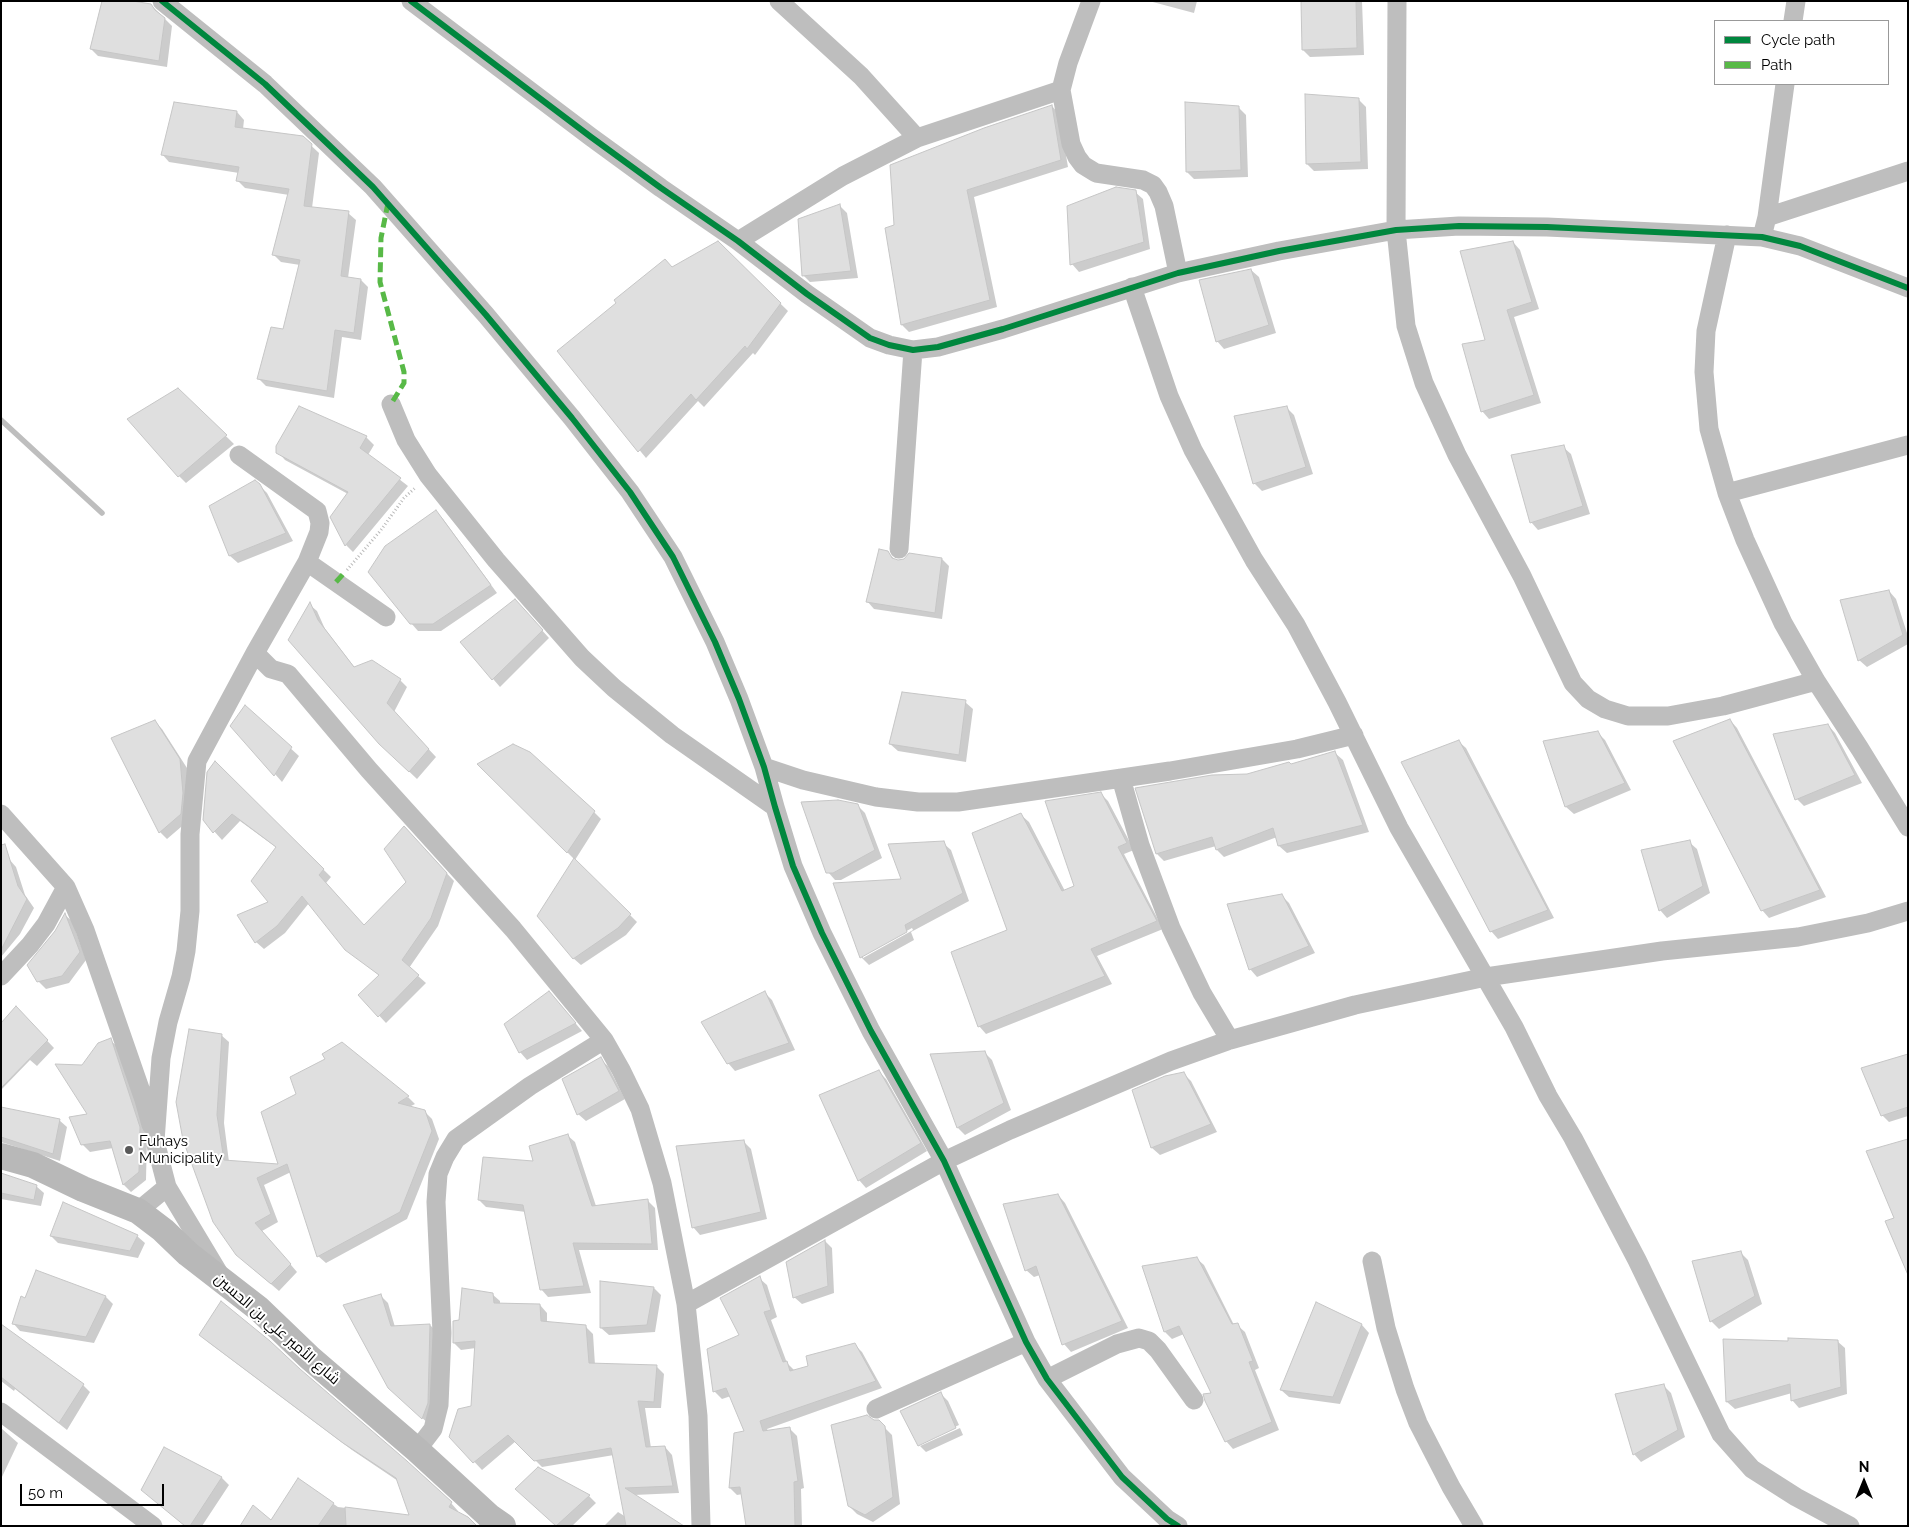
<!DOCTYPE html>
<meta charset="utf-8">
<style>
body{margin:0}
#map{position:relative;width:1909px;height:1527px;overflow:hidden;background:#fff;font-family:Raleway,sans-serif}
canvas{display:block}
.frame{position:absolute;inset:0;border:2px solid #000;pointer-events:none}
.legend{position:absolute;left:1714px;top:20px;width:175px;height:65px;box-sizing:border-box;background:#fff;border:1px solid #999;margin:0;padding:6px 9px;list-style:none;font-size:15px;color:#000}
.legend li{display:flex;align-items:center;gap:10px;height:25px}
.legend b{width:25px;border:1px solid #999}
.north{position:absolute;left:1839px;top:1457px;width:50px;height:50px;-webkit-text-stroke:4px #fff;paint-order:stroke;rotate:0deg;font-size:14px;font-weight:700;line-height:20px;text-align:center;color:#000}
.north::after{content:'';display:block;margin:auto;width:18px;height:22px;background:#000;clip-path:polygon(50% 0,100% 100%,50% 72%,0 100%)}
.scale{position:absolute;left:20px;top:1484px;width:144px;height:22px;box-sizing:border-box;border:2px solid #000;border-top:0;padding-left:6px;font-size:15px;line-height:18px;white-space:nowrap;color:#000;-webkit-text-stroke:4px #fff;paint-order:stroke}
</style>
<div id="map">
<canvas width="1909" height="1527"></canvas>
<div class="frame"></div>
<ul class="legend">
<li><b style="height:6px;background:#00873e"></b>Cycle path</li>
<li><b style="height:6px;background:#58b947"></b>Path</li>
</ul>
<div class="north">N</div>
<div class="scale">50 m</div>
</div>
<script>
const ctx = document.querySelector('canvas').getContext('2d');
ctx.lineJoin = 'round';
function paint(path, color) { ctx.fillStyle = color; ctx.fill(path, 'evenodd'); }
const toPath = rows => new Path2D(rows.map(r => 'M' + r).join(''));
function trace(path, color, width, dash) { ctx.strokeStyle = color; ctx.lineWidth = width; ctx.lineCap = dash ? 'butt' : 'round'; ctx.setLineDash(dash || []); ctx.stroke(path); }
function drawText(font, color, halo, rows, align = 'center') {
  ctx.font = font + ' Raleway,Cairo,sans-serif'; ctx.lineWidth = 4; ctx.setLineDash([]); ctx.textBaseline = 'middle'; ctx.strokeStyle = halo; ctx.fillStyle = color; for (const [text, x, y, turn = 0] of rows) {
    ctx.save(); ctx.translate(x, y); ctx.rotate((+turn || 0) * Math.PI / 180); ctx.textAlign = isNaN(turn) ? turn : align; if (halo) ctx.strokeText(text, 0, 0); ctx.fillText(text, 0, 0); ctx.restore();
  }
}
paint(toPath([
 [1149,1,1197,1,1194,13],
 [1302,1,1362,1,1364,55,1310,57,1303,50],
 [151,5,172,26,167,67,98,56,91,49],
 [1358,99,1366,107,1368,169,1314,171,1307,164],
 [1052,106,1059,114,1068,167,974,197,997,307,909,332,902,325,895,226],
 [1238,107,1246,115,1248,177,1194,179,1187,172],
 [237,112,244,120,243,129,302,137,319,153,312,208,348,213,356,220,348,278,361,280,368,287,361,340,342,337,334,398,266,386,259,379,284,330,300,265,281,262,274,255,289,195,245,188,237,180,239,173,169,162,162,154],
 [1135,192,1143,199,1150,249,1079,272,1072,264],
 [840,206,847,213,858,278,810,282,803,275],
 [1513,242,1520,250,1539,309,1514,317,1541,403,1489,419,1482,411,1487,341],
 [718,243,788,311,755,355,753,353,704,407,698,401,646,458,559,352,672,268],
 [1251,270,1259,277,1276,333,1224,349,1217,341],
 [178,389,234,444,186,483,179,476],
 [1287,408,1294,415,1313,474,1262,491,1254,483],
 [366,437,374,445,368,455,408,486,353,552,346,545,332,517,348,494,285,460,278,452],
 [1563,447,1571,454,1590,514,1538,530,1531,522],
 [259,485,267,493,293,541,238,563,230,556,210,506],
 [436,512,443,519,497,593,441,631,418,631,411,623],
 [888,552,896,561,942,559,949,566,942,619,874,609,867,601],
 [1889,591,1896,599,1908,636,1908,644,1867,667,1859,660],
 [310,605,317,611,325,629,355,668,400,680,407,687,394,712,436,757,417,779,380,744],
 [522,608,549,638,500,687,462,643],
 [965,702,973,709,966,762,898,751,890,744],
 [245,707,299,756,282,782,232,725],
 [1730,720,1737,728,1826,897,1769,918,1762,910],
 [155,722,162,729,187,768,188,821,167,839,160,832],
 [1828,725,1835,733,1862,783,1804,806,1797,799],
 [1598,733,1605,740,1631,790,1574,814,1566,807,1545,742],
 [1458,741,1466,748,1554,918,1498,939,1491,931],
 [1335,753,1343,760,1369,832,1287,853,1279,846,1277,837,1224,857,1217,850,1216,846,1164,861,1157,854,1247,776],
 [215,763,331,877,326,883,364,927,407,883,411,835,454,881,438,926,409,968,426,983,386,1023,360,995,380,976,346,949,309,903,285,933,264,949,256,942,270,903,277,848,240,821,222,840,204,820],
 [479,764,594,812,601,819,575,860],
 [1101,794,1108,801,1134,850,1124,854,1163,929,1097,956,1112,984,986,1034,979,1026,1008,931,1021,815,1029,822,1065,891,1075,886],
 [857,805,865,813,882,858,841,880,835,880,828,872],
 [1689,842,1697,849,1710,893,1667,918,1660,910],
 [943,843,951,850,969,901,911,932,914,940,869,965,861,957,903,881],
 [912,928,913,930,863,958,863,955],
 [9,859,16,867,25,895,34,908,20,934,1,957,1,864],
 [575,860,637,922,626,935,581,965,573,958],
 [1281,895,1289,903,1315,953,1257,977,1250,969],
 [65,915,72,921,86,960,69,983,46,989,38,981,56,931],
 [765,993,772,1000,795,1050,735,1071,728,1063],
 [556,1000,582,1031,527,1060,520,1052,505,1024],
 [23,1015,54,1048,37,1066,30,1060,1,1090,1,1025],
 [221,1035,229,1042,224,1123,229,1162,279,1166,408,1097,415,1104,409,1107,424,1111,432,1119,439,1139,407,1219,326,1263,318,1256,291,1172,264,1185,278,1222,262,1231,297,1272,279,1291,245,1262,185,1140],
 [110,1040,118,1047,147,1135,146,1180,131,1192,124,1185,113,1148,90,1152,82,1144,90,1115,82,1066],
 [984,1052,992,1060,1011,1110,965,1135,958,1128,931,1055],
 [1908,1055,1908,1116,1889,1122,1882,1115],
 [600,1059,608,1066,625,1099,586,1121,578,1114],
 [879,1072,886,1079,927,1151,866,1188,859,1180],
 [1184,1074,1191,1081,1217,1132,1160,1155,1152,1148,1133,1091],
 [1,1108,59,1120,67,1127,60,1161,1,1142],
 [567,1135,575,1142,596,1206,647,1200,655,1208,658,1250,579,1250,591,1293,548,1297,541,1289,526,1212,486,1207,479,1200,535,1163],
 [743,1141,751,1149,767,1219,700,1235,693,1227],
 [1,1174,36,1186,44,1193,41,1206,1,1199],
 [1058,1195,1065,1203,1128,1328,1071,1352,1064,1344,1040,1275,1034,1277,1026,1270],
 [51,1236,137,1236,145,1243,138,1258,58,1243],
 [825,1241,832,1248,834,1293,802,1304,794,1297,787,1262],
 [1741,1253,1748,1260,1762,1304,1719,1329,1711,1321,1694,1262],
 [1196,1258,1204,1265,1234,1325,1237,1325,1245,1332,1259,1368,1255,1370,1279,1430,1233,1449,1226,1441,1213,1394,1184,1334,1172,1339,1165,1332,1143,1267],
 [759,1278,767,1285,777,1317,771,1320,787,1363,795,1371,809,1367,855,1345,862,1352,882,1388,767,1429,768,1431,789,1428,797,1436,804,1488,801,1489,802,1526,747,1526,743,1494,737,1495,730,1488,746,1432,731,1396,722,1399,715,1392,709,1350,741,1335],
 [654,1288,661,1295,655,1332,609,1335,601,1328],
 [492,1294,500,1301,500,1304,540,1305,547,1313,547,1323,586,1327,593,1334,595,1365,656,1366,664,1374,661,1408,645,1408,651,1448,665,1447,672,1455,679,1493,634,1495,679,1526,604,1526,618,1512,626,1517,614,1455,542,1467,516,1441,482,1470,450,1436,472,1407,476,1348,461,1350,454,1343,461,1321],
 [380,1295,388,1303,395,1327,430,1325,437,1332,430,1425,397,1395],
 [106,1297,113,1304,94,1343,20,1331,13,1323,26,1299],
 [1317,1304,1362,1325,1369,1333,1340,1404,1289,1397,1281,1390],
 [1,1326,83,1385,90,1392,67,1430,15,1389,14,1391,1,1381],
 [201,1335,299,1370,451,1503,458,1511,457,1513,477,1526,241,1526,272,1522,298,1480,338,1507,411,1516,398,1481,352,1450,208,1342],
 [1725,1340,1789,1343,1837,1341,1845,1348,1847,1394,1799,1408,1792,1400,1792,1393,1735,1409,1727,1402],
 [1664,1386,1671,1393,1685,1437,1641,1462,1634,1454,1617,1395],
 [941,1394,948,1401,959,1425,920,1443,920,1446,919,1445],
 [874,1421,878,1421,892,1435,900,1504,873,1522,857,1514,849,1506],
 [1,1428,18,1443,1,1479],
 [960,1428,963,1435,926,1452,920,1446],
 [164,1449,222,1478,229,1485,202,1526,185,1526,143,1490],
 [539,1468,589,1496,596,1503,572,1526,556,1526]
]), '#0003');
trace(toPath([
 [1,420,102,513]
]), '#bebebe', 5.5);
const building = toPath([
 [102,1,133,1,151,4,155,10,165,18,159,61,90,49,102,1],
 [1301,1,1356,1,1357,48,1302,50,1301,1],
 [1305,94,1359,98,1361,162,1306,164,1305,94],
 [174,102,237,111,235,127,303,136,312,144,304,206,349,211,341,276,361,279,354,333,335,330,327,391,257,379,271,327,283,329,300,260,272,255,289,189,236,181,239,167,161,155,174,102],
 [1185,102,1239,106,1241,170,1186,172,1185,102],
 [1052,105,1061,160,967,190,990,300,901,325,885,228,894,225,890,165,984,128,1052,105],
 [1116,187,1136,190,1144,242,1070,265,1067,206,1116,187],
 [840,204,851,271,802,276,798,219,840,204],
 [718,241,781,303,747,349,745,346,696,400,691,394,638,452,557,351,616,303,614,300,665,259,672,267,718,241],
 [1513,241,1532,302,1507,310,1534,395,1481,412,1462,344,1485,340,1460,251,1513,241],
 [1251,269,1269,325,1216,342,1199,280,1251,269],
 [178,388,227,435,178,477,127,419,178,388],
 [299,406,367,436,360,448,401,478,345,546,330,517,348,492,276,453,276,446,299,406],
 [1287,406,1306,467,1253,484,1234,416,1287,406],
 [1564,445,1583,506,1530,523,1511,455,1564,445],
 [255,480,260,484,286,533,229,556,209,506,255,480],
 [436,510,491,585,433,624,410,624,368,572,385,546,436,510],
 [879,549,888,551,892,558,898,560,904,559,909,553,942,558,935,613,866,602,879,549],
 [1889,590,1903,635,1858,661,1840,600,1889,590],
 [515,599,543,630,492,680,460,642,515,599],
 [310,602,318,620,354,667,372,660,401,679,387,703,429,749,409,772,379,744,288,640,310,602],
 [902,692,966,700,959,755,889,744,902,692],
 [245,705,292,747,274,776,230,726,245,705],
 [1730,719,1820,890,1761,911,1673,741,1730,719],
 [155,720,180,759,183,793,181,814,159,833,111,738,155,720],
 [1828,724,1855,775,1795,800,1773,734,1828,724],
 [1598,731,1625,783,1565,807,1543,741,1598,731],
 [1459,740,1548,910,1490,932,1401,762,1459,740],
 [513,744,530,752,595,811,567,853,477,764,513,744],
 [1335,751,1363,825,1278,846,1273,828,1216,850,1212,837,1156,854,1135,788,1212,775,1247,774,1289,762,1291,764,1335,751],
 [215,761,324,869,319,875,364,925,406,882,384,849,404,826,447,873,431,918,402,960,419,975,378,1017,358,995,379,975,345,950,302,896,277,926,255,943,237,915,268,902,251,881,276,847,232,814,213,833,203,820,207,772,215,761],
 [1101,792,1127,843,1118,847,1157,921,1091,949,1105,976,978,1027,951,952,1007,930,972,833,1021,813,1062,891,1074,886,1045,801,1101,792],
 [838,800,858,804,875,850,833,873,826,873,801,802,838,800],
 [1690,840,1703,886,1659,911,1641,850,1690,840],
 [944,841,963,893,905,925,907,932,860,958,833,883,901,879,888,844,944,841],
 [5,844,18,886,27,899,1,950,1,845,5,844],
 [574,858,631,914,618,928,573,959,537,916,574,858],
 [1282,894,1309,946,1249,970,1227,904,1282,894],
 [65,913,80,952,62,976,37,982,27,965,55,931,65,913],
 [549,991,576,1023,519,1053,504,1024,549,991],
 [765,991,789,1043,727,1064,701,1022,765,991],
 [16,1006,48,1040,1,1088,1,1023,16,1006],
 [189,1029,222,1034,217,1115,224,1160,278,1164,261,1112,296,1094,290,1077,325,1059,322,1054,342,1042,409,1096,398,1103,425,1110,432,1131,400,1212,317,1257,287,1164,257,1178,271,1214,255,1223,291,1264,271,1284,236,1255,213,1222,183,1140,176,1102,189,1029],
 [111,1038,140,1127,139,1172,123,1185,110,1141,81,1145,69,1117,87,1114,55,1064,82,1065,98,1043,111,1038],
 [985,1051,1004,1103,957,1128,930,1054,985,1051],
 [1908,1054,1908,1107,1881,1116,1861,1068,1908,1054],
 [601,1057,619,1091,577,1115,562,1079,601,1057],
 [879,1070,921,1143,858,1181,819,1095,879,1070],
 [1184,1072,1211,1124,1151,1148,1132,1090,1165,1076,1184,1072],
 [1,1107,60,1119,53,1154,1,1137,1,1107],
 [568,1134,592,1206,648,1199,652,1244,573,1243,584,1286,540,1290,523,1205,478,1200,483,1157,533,1161,529,1146,568,1134],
 [1908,1139,1908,1275,1885,1221,1894,1218,1866,1151,1908,1139],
 [744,1140,761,1212,692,1228,676,1146,744,1140],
 [1,1173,37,1185,34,1200,1,1193,1,1173],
 [1058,1194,1122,1321,1062,1345,1036,1266,1025,1271,1003,1204,1058,1194],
 [63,1202,138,1235,130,1251,50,1236,63,1202],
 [825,1240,828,1286,793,1298,786,1262,825,1240],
 [1741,1251,1755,1296,1710,1322,1692,1261,1741,1251],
 [1197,1257,1232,1324,1238,1323,1253,1361,1249,1362,1272,1422,1225,1442,1205,1401,1203,1394,1211,1393,1179,1326,1164,1332,1142,1266,1197,1257],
 [36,1270,106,1296,86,1337,12,1324,21,1296,25,1298,36,1270],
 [760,1276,771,1310,764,1312,783,1362,787,1361,790,1371,808,1366,806,1356,855,1343,876,1381,760,1421,763,1431,790,1427,798,1481,794,1482,795,1526,746,1526,740,1487,729,1488,734,1433,744,1431,726,1388,713,1392,707,1349,739,1335,720,1298,760,1276],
 [600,1281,654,1287,647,1325,600,1328,600,1281],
 [462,1288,493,1293,494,1303,540,1304,541,1321,586,1325,589,1363,657,1365,654,1402,638,1401,646,1447,665,1446,673,1486,625,1488,684,1526,626,1526,611,1448,534,1461,508,1435,473,1463,449,1437,458,1409,471,1406,475,1341,453,1343,453,1321,459,1320,462,1288],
 [381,1294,391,1326,430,1324,428,1403,422,1419,388,1388,343,1305,381,1294],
 [221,1301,270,1341,300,1369,407,1461,452,1502,449,1507,468,1517,477,1526,346,1526,345,1507,409,1515,396,1478,343,1443,199,1335,221,1301],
 [1316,1302,1362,1324,1333,1397,1280,1390,1316,1302],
 [1,1324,84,1384,59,1423,1,1377,1,1324],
 [1788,1338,1838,1340,1841,1387,1791,1401,1790,1384,1726,1402,1723,1339,1788,1341,1788,1338],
 [1664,1384,1678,1430,1633,1455,1615,1394,1664,1384],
 [941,1392,956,1428,918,1446,900,1411,941,1392],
 [867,1415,874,1420,879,1420,885,1426,893,1497,865,1515,848,1506,831,1425,867,1415],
 [164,1447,222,1477,190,1526,185,1526,141,1490,164,1447],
 [538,1467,590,1495,556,1526,515,1489,538,1467],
 [298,1478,334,1503,318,1526,240,1526,253,1505,271,1520,298,1478]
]);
paint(building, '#dfdfdf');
trace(building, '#c6c6c6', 1);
trace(toPath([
 [347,570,381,530,404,498,415,488]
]), '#b9b9b9', 3, [1, 2.5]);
trace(toPath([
 [162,1,265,84,373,187,486,315,572,418,630,492,673,557,715,642,739,699,764,767,775,807,793,866,822,933,871,1031,944,1161,1026,1342,1047,1379,1122,1477,1167,1519,1178,1526],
 [411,1,591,137,661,188,738,241,807,294,870,338,889,345,913,350,938,347,1003,329,1178,273,1279,251,1396,230,1459,226,1547,227,1762,237,1800,246,1908,288],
 [779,1,861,76,917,138],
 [1091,1,1068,63,1061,90,1071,144,1077,157,1083,165,1096,173,1143,180,1153,185,1158,192,1164,206,1178,273],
 [1397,1,1396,230,1406,326,1424,383,1457,455,1522,576,1573,683,1588,699,1605,709,1628,716,1668,716,1723,706,1816,681],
 [1793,21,1796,1],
 [1767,217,1908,171],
 [1727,235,1706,331,1704,372,1709,429,1727,493,1745,540,1783,623,1816,681,1860,749,1908,827],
 [1762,237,1767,217,1785,84],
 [738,241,843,176,917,138,1061,90],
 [1132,287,1169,396,1193,450,1254,560,1296,625,1337,702,1399,828,1514,1027,1548,1096,1573,1138,1637,1260,1721,1434,1752,1469,1796,1497,1850,1526],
 [391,404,406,440,428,475,496,560,582,658,614,688,672,735,775,807],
 [1727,493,1908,445],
 [899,549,913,350],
 [307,562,386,617],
 [255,653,271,669,288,674,369,770,513,929,604,1040,621,1070,640,1109,662,1183,686,1304,698,1416,701,1526],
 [764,767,803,780,876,797,918,802,958,802,1170,771,1297,749,1354,735],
 [1121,778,1140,845,1171,928,1202,993,1230,1040],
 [1,814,66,887,85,930,144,1100,151,1125],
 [1,976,30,945,46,924,66,887],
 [138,1211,167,1187],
 [1372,1261,1386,1328,1405,1389,1418,1423,1451,1487,1474,1526],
 [218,1272,167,1187,155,1141,161,1058,168,1022,181,977,186,951,190,911,190,834,197,761,255,653,307,562,319,532,320,523,317,511,239,455],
 [686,1304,944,1161,1010,1130,1171,1061,1230,1040,1355,1005,1486,977,1662,951,1798,937,1868,923,1908,911],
 [1047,1379,1117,1344,1139,1338,1149,1341,1158,1350,1194,1400],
 [876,1409,1026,1342],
 [1,1412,153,1526],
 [417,1450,433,1429,439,1405,442,1333,436,1202,438,1174,445,1157,456,1139,530,1086,604,1040]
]), '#bebebe', 19);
trace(toPath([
 [1,1156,33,1165,83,1189,138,1211,163,1230,188,1254,259,1309,310,1358,417,1450,490,1517,503,1526]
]), '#b8b8b8', 26);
trace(toPath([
 [388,203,381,238,380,282,404,372,404,383,391,404],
 [336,582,345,572]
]), '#58b947', 5, [10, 5]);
trace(toPath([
 [162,1,265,84,373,187,486,315,572,418,630,492,673,557,715,642,739,699,764,767,775,807,793,866,822,933,871,1031,944,1161,1026,1342,1047,1379,1122,1477,1167,1519,1178,1526],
 [411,1,591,137,661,188,738,241,807,294,870,338,889,345,913,350,938,347,1003,329,1178,273,1279,251,1396,230,1459,226,1547,227,1762,237,1800,246,1908,288]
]), '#00873e', 6);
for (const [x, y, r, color] of [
 [129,1150,5,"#595959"]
]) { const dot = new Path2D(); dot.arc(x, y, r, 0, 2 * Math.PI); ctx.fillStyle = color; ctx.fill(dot); trace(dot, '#fff', 2); }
drawText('15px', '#000', '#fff', [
 ["Fuhays",139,1141],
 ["Municipality",139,1158]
], 'left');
drawText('15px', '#000', '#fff', [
 ["شارع الأمير علي بن الحسين",277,1329,41]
]);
</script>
